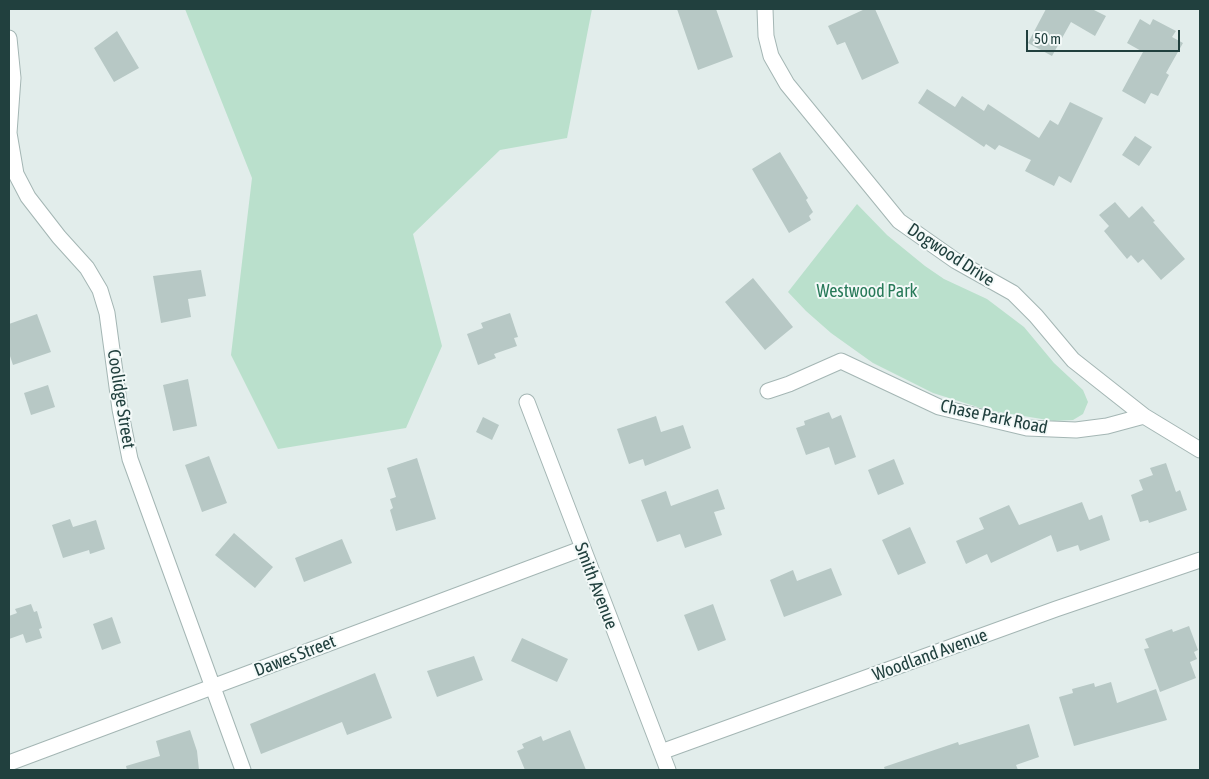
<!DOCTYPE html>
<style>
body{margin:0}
#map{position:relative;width:1209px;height:779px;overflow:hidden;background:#e2edeb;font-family:"Asap Condensed",sans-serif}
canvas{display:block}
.frame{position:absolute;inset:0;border:10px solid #21403e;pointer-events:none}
.scale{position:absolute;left:1026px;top:30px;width:154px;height:22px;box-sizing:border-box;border:2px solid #21403e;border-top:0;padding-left:6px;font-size:15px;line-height:18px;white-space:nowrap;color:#21403e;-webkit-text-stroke:4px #f3f9f8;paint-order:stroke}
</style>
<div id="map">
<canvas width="1209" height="779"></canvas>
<div class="frame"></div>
<div class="scale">50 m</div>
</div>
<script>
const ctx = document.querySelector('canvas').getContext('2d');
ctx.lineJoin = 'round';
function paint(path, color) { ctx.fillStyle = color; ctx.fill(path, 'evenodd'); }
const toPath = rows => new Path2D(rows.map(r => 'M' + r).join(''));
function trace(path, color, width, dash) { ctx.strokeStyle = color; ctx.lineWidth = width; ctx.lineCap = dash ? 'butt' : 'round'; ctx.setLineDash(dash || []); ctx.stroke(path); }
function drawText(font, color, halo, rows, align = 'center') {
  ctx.font = font + ' "Asap Condensed",sans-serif'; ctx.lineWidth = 4; ctx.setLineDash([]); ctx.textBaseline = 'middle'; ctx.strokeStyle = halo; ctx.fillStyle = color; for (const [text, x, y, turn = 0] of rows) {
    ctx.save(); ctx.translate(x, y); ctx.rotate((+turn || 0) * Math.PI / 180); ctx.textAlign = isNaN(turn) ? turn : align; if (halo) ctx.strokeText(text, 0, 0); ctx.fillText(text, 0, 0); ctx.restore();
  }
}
paint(toPath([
 [185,9,592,9,567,138,500,150,413,234,442,346,406,428,278,449,231,355,252,178],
 [857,204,887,235,925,266,944,279,987,299,1024,327,1054,363,1083,390,1088,402,1083,414,1073,420,1054,421,987,410,933,393,873,363,831,333,806,311,788,292]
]), '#bae0cc');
paint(toPath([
 [677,9,716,9,733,57,698,70],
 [865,9,875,9,899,63,862,80,845,42,837,45,828,26],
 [1046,9,1092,9,1106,16,1095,36,1071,22,1052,56,1028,43],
 [1140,19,1150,25,1153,19,1176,31,1172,37,1183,43,1166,73,1169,75,1158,96,1151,93,1145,104,1122,91,1143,52,1127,43],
 [117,31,139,68,114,82,94,48],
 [927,89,955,107,962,96,984,111,988,104,1039,138,1050,120,1058,125,1070,102,1103,118,1071,183,1059,176,1054,186,1025,171,1031,160,999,145,995,150,986,144,984,147,918,103],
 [1135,136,1152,147,1139,166,1122,155],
 [780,152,808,198,806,200,813,212,809,216,811,220,789,233,752,169],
 [1115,202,1129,218,1142,206,1155,221,1153,222,1185,259,1161,280,1143,259,1138,263,1131,255,1127,259,1104,231,1109,226,1099,215],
 [201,270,206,296,188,299,191,317,161,323,153,276],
 [753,278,793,327,765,350,725,302],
 [510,313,518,337,514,338,517,346,494,354,496,358,478,365,467,334,483,328,481,323],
 [37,314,51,352,13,365,9,353,9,324],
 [188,379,197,426,173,431,163,385],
 [48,385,55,407,31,415,24,393],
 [829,412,832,419,841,415,856,457,835,465,829,447,806,455,796,428,805,425,804,421],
 [656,416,661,432,683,425,691,448,645,466,643,459,629,464,617,429],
 [483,417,499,425,492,440,476,432],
 [209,456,227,503,202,512,185,465],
 [417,458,436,519,396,531,390,510,393,508,390,499,396,497,387,468],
 [894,459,904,484,878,495,868,470],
 [1166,463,1176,492,1180,490,1187,510,1149,523,1148,520,1140,522,1131,495,1143,490,1139,480,1153,475,1150,468],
 [718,489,725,509,714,512,722,535,685,548,680,534,657,542,641,500,666,491,671,506],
 [1082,502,1089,520,1102,515,1110,540,1080,551,1078,545,1057,552,1051,535,991,563,987,554,966,564,956,541,984,529,979,518,1009,505,1019,525],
 [70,519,73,527,96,520,105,549,90,554,89,550,63,558,52,525],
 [910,527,926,563,898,575,882,540],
 [234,533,273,567,255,588,215,555],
 [342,539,352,563,304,582,295,558],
 [831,568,842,595,784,617,770,580,793,570,797,581],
 [31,604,34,612,37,611,42,628,39,629,42,638,26,643,23,634,9,639,9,616,17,613,15,609],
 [713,604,726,640,698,651,684,615],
 [112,617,121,643,102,650,93,624],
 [1189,626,1198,650,1194,652,1197,659,1190,662,1196,678,1160,692,1144,649,1149,648,1145,639,1172,629,1173,632],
 [522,638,568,659,557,682,511,661],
 [474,656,483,680,437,697,427,671],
 [375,673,392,718,347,735,342,722,261,754,250,724],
 [1111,682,1117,703,1156,689,1167,720,1074,746,1059,697,1073,693,1072,689,1094,683,1095,687],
 [1029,724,1039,757,1016,765,1018,770,885,770,884,767,958,742,959,745],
 [190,730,197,751,199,770,127,770,126,766,160,756,156,741],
 [570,730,586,770,525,770,517,751,524,748,522,744,541,736,543,741]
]), '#b7c8c5');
const minor = toPath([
 [765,9,766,36,771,56,787,84,899,221,956,261,1013,293,1036,316,1073,360,1144,416,1200,450],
 [9,38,13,78,9,133,16,174,28,197,59,237,87,268,100,290,107,313,120,409,130,459,243,770],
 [768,391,789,384,841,361,939,407,1027,428,1076,430,1107,426,1144,416],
 [527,402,668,770],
 [661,752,1056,609,1200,560],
 [9,763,581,549]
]);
trace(minor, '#a4b6b4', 17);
trace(minor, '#fff', 15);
drawText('18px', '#21403e', '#f3f9f8', [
 ["Dogwood Drive",951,255,33],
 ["Coolidge Street",121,399,81],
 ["Chase Park Road",994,417,12],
 ["Smith Avenue",596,586,69],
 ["Woodland Avenue",930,655,-20],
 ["Dawes Street",295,656,-21]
]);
drawText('18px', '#287a59', '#f3f9f8', [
 ["Westwood Park",867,291]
]);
</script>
